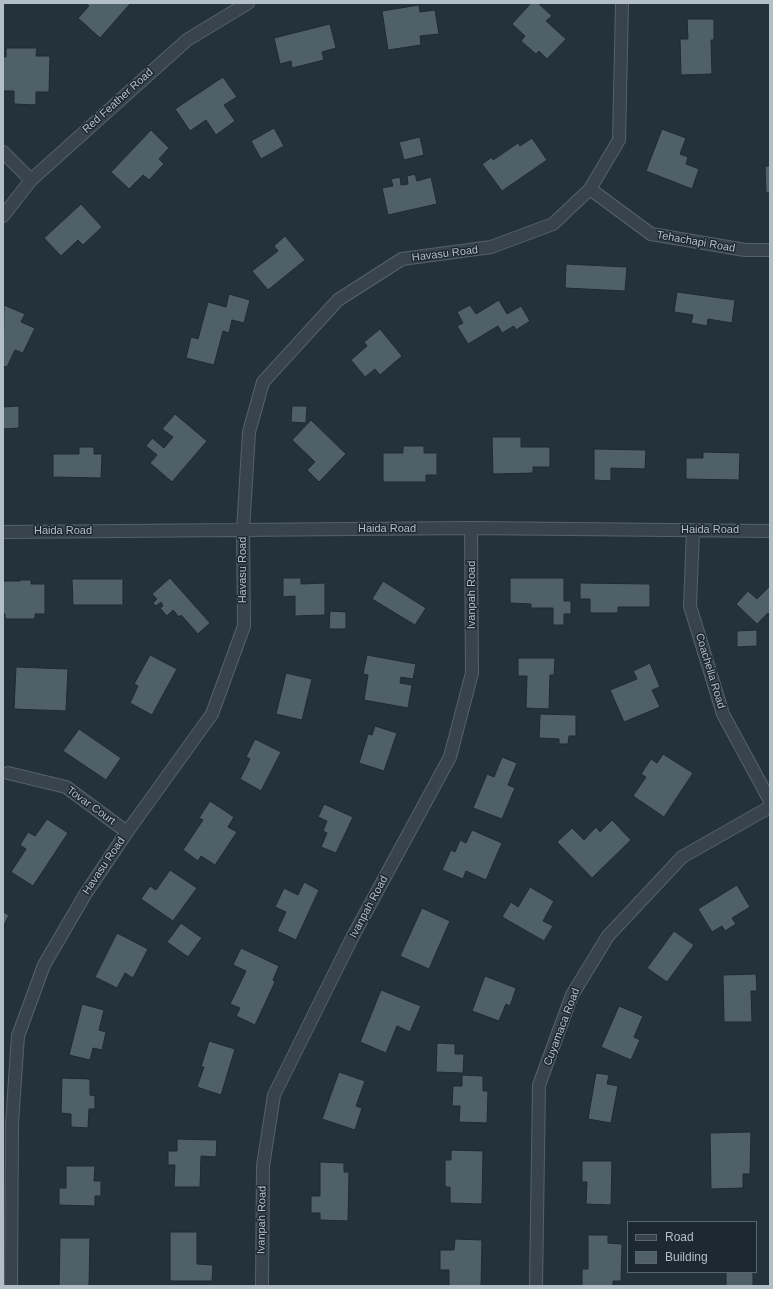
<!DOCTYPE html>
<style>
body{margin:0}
#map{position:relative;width:773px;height:1289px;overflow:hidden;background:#24333a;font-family:Helvetica,sans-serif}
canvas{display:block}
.frame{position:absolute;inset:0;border:4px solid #b3bfc6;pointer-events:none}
.legend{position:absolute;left:627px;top:1221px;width:130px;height:52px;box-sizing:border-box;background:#1d2930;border:1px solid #59656c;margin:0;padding:5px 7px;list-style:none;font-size:12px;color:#b3bfc6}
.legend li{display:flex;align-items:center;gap:8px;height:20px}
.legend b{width:20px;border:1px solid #59656c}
</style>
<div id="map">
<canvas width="773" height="1289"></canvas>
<div class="frame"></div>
<ul class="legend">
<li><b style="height:5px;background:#37444b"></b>Road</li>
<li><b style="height:11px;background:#4f6068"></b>Building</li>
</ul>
</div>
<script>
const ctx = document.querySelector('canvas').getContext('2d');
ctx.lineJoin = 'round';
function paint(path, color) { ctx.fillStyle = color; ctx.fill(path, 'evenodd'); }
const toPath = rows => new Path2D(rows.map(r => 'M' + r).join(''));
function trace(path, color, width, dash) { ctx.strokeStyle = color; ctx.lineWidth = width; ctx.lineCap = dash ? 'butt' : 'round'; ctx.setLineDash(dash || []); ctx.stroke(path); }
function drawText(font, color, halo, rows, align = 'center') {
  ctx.font = font + ' Helvetica,sans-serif'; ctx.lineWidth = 3; ctx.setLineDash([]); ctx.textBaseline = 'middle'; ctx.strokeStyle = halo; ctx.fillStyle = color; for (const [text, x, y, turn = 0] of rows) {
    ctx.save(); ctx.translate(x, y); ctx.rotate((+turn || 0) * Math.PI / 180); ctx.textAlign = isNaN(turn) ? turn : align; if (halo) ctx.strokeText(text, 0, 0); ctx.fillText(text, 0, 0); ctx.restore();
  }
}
const building = toPath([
 [85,3,129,3,130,4,100,38,78,18,89,6,85,3],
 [531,3,538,3,552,16,546,21,566,39,547,59,539,51,536,54,521,41,525,36,512,24,531,3],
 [419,5,420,12,435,10,439,34,420,36,421,45,388,50,382,11,419,5],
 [687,19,714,19,714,40,711,40,712,74,681,75,680,39,688,39,687,19],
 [330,24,336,48,322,52,324,60,292,68,291,61,280,64,274,38,330,24],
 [6,48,37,48,36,56,50,56,49,92,36,92,36,105,14,104,14,91,3,91,3,57,6,57,6,48],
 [223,77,237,97,224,105,235,121,216,135,206,120,190,131,175,109,223,77],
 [274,128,284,146,261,159,251,141,274,128],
 [662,129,686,138,680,154,688,157,686,164,699,169,692,189,646,171,662,129],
 [151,130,169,148,159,159,164,164,149,180,143,175,129,189,111,172,151,130],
 [420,137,424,155,404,160,399,142,420,137],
 [532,138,547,160,502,191,482,164,492,157,493,160,518,143,520,146,532,138],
 [765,166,770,166,770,193,766,193,765,166],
 [415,174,417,181,431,177,437,204,388,215,382,188,393,186,391,179,400,177,401,185,408,184,407,176,415,174],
 [81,204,102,227,83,245,78,240,61,256,44,238,81,204],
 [285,236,305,260,268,290,252,271,278,251,274,246,285,236],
 [566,264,627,267,625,291,565,288,566,264],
 [677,292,735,300,732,323,708,319,707,326,691,323,693,315,674,312,677,292],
 [229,294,250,300,244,323,232,320,229,333,223,331,214,365,186,358,191,337,198,339,208,302,226,307,229,294],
 [499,300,507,314,521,306,530,321,516,330,514,326,502,333,498,326,468,344,457,326,463,323,457,312,470,305,476,314,499,300],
 [4,305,25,314,21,322,35,328,23,353,15,350,7,367,3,366,4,305],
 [380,329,402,356,380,375,375,369,365,377,351,360,367,346,364,342,380,329],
 [19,406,19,428,3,429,3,407,19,406],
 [292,406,307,406,306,423,291,422,292,406],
 [175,414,207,441,172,482,150,463,157,455,146,446,152,438,164,448,173,437,162,429,175,414],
 [311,420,346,454,319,482,307,470,315,462,292,440,311,420],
 [492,437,521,437,521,447,550,447,550,467,533,467,533,473,493,474,492,437],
 [403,446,424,446,424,453,437,453,437,475,426,475,426,482,383,482,383,453,403,453,403,446],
 [79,447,94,447,94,454,102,454,101,478,53,477,53,454,79,454,79,447],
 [594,449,646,450,645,469,611,468,611,481,594,480,594,449],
 [703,452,740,453,739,480,686,479,686,458,703,458,703,452],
 [170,578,210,623,198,634,181,615,179,617,173,610,167,616,160,608,163,606,161,602,156,606,153,603,157,599,152,594,170,578],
 [283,578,301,578,301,584,325,583,325,615,295,616,295,596,283,597,283,578],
 [510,578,564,578,564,601,571,601,571,614,564,614,564,625,553,625,553,608,531,608,531,604,510,603,510,578],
 [72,579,123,579,123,605,73,605,72,579],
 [20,580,31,580,31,584,45,584,45,614,35,614,35,619,5,619,5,614,3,614,3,581,20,581,20,580],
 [383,581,426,608,415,625,372,599,383,581],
 [580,583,650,584,650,607,618,607,618,613,590,613,590,599,580,599,580,583],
 [770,586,770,615,768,613,757,624,736,604,748,591,757,599,770,586],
 [330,611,346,612,346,629,329,629,330,611],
 [757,630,757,646,737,647,737,631,757,630],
 [150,655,177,669,152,715,130,703,138,686,134,684,150,655],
 [367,655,416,664,413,679,401,677,400,683,412,685,408,708,364,700,368,675,363,674,367,655],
 [518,658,555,658,554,675,550,675,549,709,526,708,527,676,518,676,518,658],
 [650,663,660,687,652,690,660,707,624,722,610,690,637,679,633,671,650,663],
 [16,667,68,669,66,711,14,709,16,667],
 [286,673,312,679,302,720,276,714,286,673],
 [540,714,576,715,576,736,569,736,568,744,559,744,559,739,539,738,540,714],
 [375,726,397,733,384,771,359,763,368,734,372,735,375,726],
 [79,729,121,758,106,780,63,751,79,729],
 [255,739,281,752,261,791,240,779,250,759,246,757,255,739],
 [663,754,693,773,664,817,633,796,646,777,641,774,651,759,657,763,663,754],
 [502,757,517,763,508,785,515,788,502,819,473,808,487,774,494,777,502,757],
 [210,801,234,817,228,827,237,832,215,865,201,856,198,861,183,850,203,820,199,818,210,801],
 [324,804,353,817,336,853,321,847,327,833,323,831,327,821,318,817,324,804],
 [47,819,68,833,33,886,11,872,26,849,20,845,28,832,35,836,47,819],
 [612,820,631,840,592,878,557,842,572,828,584,840,596,827,600,832,612,820],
 [472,830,502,843,486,880,466,871,463,879,442,870,451,850,455,852,460,840,466,843,472,830],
 [170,870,197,888,173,921,141,899,150,886,156,890,170,870],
 [304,882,319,890,296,940,277,931,286,912,275,907,284,888,298,895,304,882],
 [737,885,750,907,732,918,736,924,725,931,722,926,712,932,698,909,737,885],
 [530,887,554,901,543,921,553,926,544,941,502,917,511,902,518,907,530,887],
 [422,908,450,921,429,969,400,956,422,908],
 [3,912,9,915,3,927,3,912],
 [181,923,202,938,188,957,167,942,181,923],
 [674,931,694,945,667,982,647,968,674,931],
 [117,933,148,949,133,978,125,973,117,988,95,977,117,933],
 [241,948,279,966,273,980,275,982,255,1025,236,1016,240,1008,230,1004,246,971,233,965,241,948],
 [756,974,757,991,751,991,752,1022,724,1022,723,975,756,974],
 [485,976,516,988,510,1006,506,1004,499,1021,472,1011,485,976],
 [381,990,421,1006,410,1032,397,1026,386,1053,360,1042,381,990],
 [82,1004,104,1010,99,1030,106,1032,102,1050,93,1048,90,1060,69,1055,82,1004],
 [619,1006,643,1016,634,1037,640,1040,631,1060,601,1047,619,1006],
 [209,1041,235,1049,221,1095,197,1087,204,1067,201,1067,209,1041],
 [437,1043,455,1044,455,1054,464,1054,463,1073,436,1072,437,1043],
 [339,1072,365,1081,356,1106,362,1108,355,1130,322,1119,339,1072],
 [596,1073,609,1075,607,1084,618,1086,611,1123,588,1119,596,1073],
 [462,1075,483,1076,483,1091,488,1091,487,1123,459,1122,460,1106,452,1106,453,1086,462,1086,462,1075],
 [62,1078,90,1079,90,1095,95,1096,95,1109,89,1109,88,1128,71,1127,71,1114,61,1113,62,1078],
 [751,1132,750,1174,743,1174,743,1188,711,1189,710,1133,751,1132],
 [177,1139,217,1140,216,1157,201,1156,200,1187,174,1187,175,1165,168,1165,168,1151,177,1151,177,1139],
 [451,1150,483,1151,482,1204,450,1203,450,1187,445,1187,445,1160,451,1160,451,1150],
 [582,1161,612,1161,611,1205,586,1204,587,1182,582,1182,582,1161],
 [320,1162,344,1163,344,1172,349,1172,348,1221,320,1220,320,1213,311,1213,311,1196,320,1196,320,1162],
 [66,1166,95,1166,94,1181,101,1181,101,1196,95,1196,95,1206,59,1205,59,1188,66,1188,66,1166],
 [170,1232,197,1232,197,1264,213,1265,212,1281,170,1281,170,1232],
 [588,1235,608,1235,608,1243,622,1244,621,1281,613,1281,613,1286,582,1286,582,1269,588,1269,588,1235],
 [60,1238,90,1238,89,1286,59,1286,60,1238],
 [455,1239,482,1240,481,1286,449,1286,449,1270,440,1270,440,1250,454,1250,455,1239],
 [726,1272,753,1272,753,1286,726,1286,726,1272]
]);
paint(building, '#4f6068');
trace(building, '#1f2b32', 1);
const street = toPath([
 [3,152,31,180],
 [590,189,651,234,745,250,770,250],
 [3,216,31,180,187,40,248,3],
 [693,530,690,606,723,714,770,801],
 [3,532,471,528,770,531],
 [8,773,66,787,127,832],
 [11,1286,12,1123,18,1036,44,965,86,893,127,832,212,714,244,626,243,530,249,432,263,382,338,300,402,259,491,247,553,224,590,189,619,140,622,3],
 [262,1286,263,1166,274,1095,353,936,450,757,472,673,471,528],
 [536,1286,539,1085,572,995,608,936,682,857,770,807]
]);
trace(street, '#566269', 14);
trace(street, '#37444b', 12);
drawText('11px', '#b3bfc6', '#1d2930', [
 ["Red Feather Road",118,101,-42],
 ["Tehachapi Road",696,242,10],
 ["Havasu Road",445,254,-7],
 ["Haida Road",387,529],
 ["Haida Road",710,530],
 ["Haida Road",63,531],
 ["Havasu Road",243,570,-90],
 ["Ivanpah Road",472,595,-90],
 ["Coachella Road",710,671,73],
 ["Tovar Court",91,806,36],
 ["Havasu Road",104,866,-56],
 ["Ivanpah Road",369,907,-62],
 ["Cuyamaca Road",562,1027,-69],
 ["Ivanpah Road",262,1220,-89]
]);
</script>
